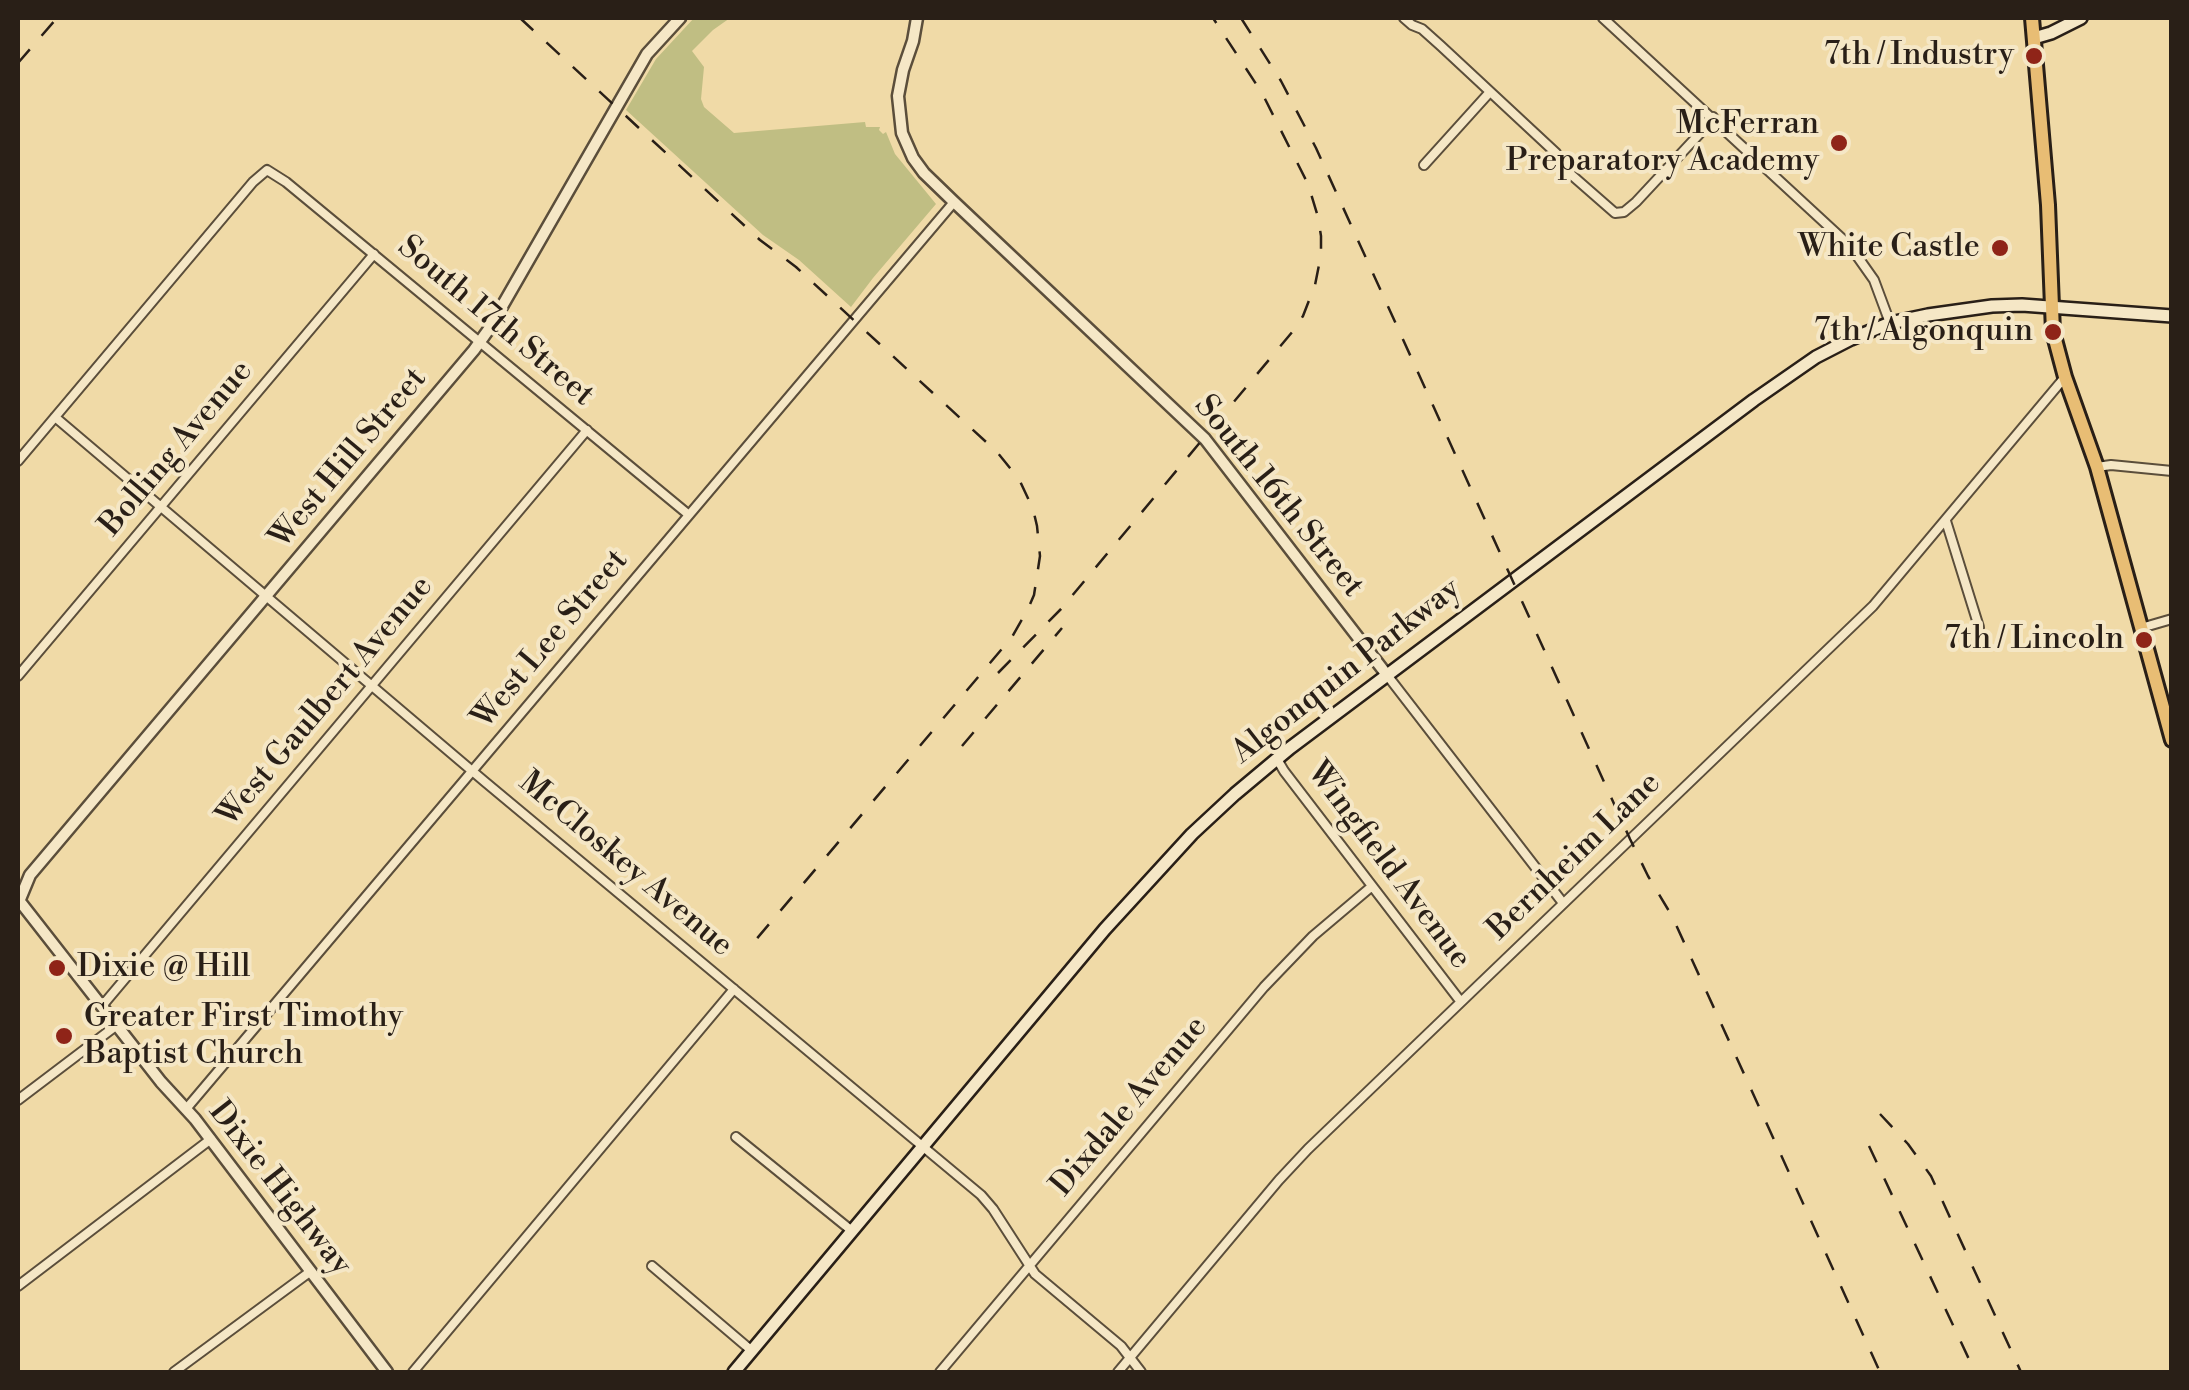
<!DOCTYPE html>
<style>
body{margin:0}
#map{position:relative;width:2189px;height:1390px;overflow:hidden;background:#f0daa7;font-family:"Libre Bodoni",serif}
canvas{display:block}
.frame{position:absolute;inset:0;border:20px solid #291f17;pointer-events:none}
</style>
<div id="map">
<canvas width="2189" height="1390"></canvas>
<div class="frame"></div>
</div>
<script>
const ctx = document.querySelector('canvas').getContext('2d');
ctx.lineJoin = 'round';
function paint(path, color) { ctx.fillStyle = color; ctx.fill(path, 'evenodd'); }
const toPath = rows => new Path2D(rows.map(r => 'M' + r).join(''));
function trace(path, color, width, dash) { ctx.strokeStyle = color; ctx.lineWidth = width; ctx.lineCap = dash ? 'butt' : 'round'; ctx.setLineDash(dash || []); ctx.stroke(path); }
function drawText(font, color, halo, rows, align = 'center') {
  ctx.font = font + ' "Libre Bodoni",serif'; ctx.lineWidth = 8; ctx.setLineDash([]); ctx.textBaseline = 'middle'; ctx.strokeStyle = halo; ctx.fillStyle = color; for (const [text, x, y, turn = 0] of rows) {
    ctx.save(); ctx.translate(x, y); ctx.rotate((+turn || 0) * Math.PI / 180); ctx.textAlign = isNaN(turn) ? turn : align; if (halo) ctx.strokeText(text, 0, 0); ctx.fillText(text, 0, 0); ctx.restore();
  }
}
paint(toPath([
 [694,18,730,18,713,30,692,51,704,67,701,99,704,107,734,133,865,122,866,127,880,127,879,130,883,134,886,132,895,154,936,204,873,278,851,307,799,260,763,235,626,110,656,59]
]), '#c0be83');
const minor = toPath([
 [1404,18,1412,25,1422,29,1441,46,1556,153,1559,164,1615,213,1624,212,1636,202,1703,130,1713,117],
 [1603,18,1850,246,1874,280,1890,323],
 [1424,165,1489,93],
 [55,417,484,781,981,1195,993,1209,1035,1274,1121,1346,1141,1372],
 [18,461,253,182,267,170,286,182,689,515],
 [2097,467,2111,465,2172,471],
 [1946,521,1979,627],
 [2141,628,2172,619],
 [1387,675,1563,903],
 [18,676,374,254],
 [1277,759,1284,771,1461,1002],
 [102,1006,587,430],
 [18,1100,117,1025],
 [186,1109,954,202],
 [736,1137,852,1231],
 [652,1266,752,1351],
 [18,1286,211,1139],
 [174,1372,311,1271],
 [413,1372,734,989],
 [940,1372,1264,987,1313,936,1371,887],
 [1118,1372,1279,1180,1308,1149,1873,606,2065,377]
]);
const tertiary = toPath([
 [917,18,913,41,903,70,898,96,902,133,913,158,924,173,954,202,1205,439,1387,675],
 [18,899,161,1082,195,1119,387,1372],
 [18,904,30,875,474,350,489,329,647,54,680,18]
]);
const secondary = toPath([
 [2034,38,2051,33,2081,18],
 [734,1372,1105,929,1192,834,1235,794,1290,748,1754,400,1816,357,1851,339,1890,323,1928,315,1992,306,2022,305,2172,316]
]);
const primary = toPath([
 [2032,18,2048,205,2053,332,2065,377,2097,467,2172,740]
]);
trace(minor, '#5b4e3b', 12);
trace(tertiary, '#5b4e3b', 15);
trace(secondary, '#291f17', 16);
trace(primary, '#291f17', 18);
trace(minor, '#f5e7c6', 8);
trace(tertiary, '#f5e7c6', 10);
trace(secondary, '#f5e7c6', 11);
trace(primary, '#e8bd74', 12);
trace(toPath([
 [520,18,760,240,796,267,997,452,1019,479,1033,509,1037,526,1040,556,1034,595,1028,609,1012,637,748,949],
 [1241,18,1281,81,1316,148,1630,839,1648,876,1672,916,1880,1372],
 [18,63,57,18],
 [998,673,1061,609,1293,331,1303,316,1315,285,1321,255,1321,236,1318,217,1308,184,1262,93,1213,18],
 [962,746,1062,628],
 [1880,1114,1908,1144,1931,1176,2021,1372],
 [1869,1146,1975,1372]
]), '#291f17', 2.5, [18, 18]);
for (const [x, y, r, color] of [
 [2034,56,10,"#8f2418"],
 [1839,143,10,"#8f2418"],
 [2000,248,10,"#8f2418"],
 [2053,332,10,"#8f2418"],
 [2144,640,10,"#8f2418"],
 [57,968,10,"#8f2418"],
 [64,1036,10,"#8f2418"]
]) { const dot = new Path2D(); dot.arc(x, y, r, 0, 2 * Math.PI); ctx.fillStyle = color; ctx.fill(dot); trace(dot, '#f5e7c6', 4); }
drawText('32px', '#291f17', '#f5e7c6', [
 ["7th / Industry",2014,56],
 ["McFerran",1819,125],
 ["Preparatory Academy",1819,162],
 ["White Castle",1980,248],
 ["7th / Algonquin",2033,332],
 ["7th / Lincoln",2124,640],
 ["Dixie @ Hill",77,968,"left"],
 ["Greater First Timothy",84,1018,"left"],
 ["Baptist Church",84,1055,"left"]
], 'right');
drawText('32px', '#291f17', '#f5e7c6', [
 ["South 17th Street",495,322,40],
 ["Bolling Avenue",177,449,-50],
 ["West Hill Street",349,459,-50],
 ["South 16th Street",1278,497,51],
 ["West Lee Street",551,640,-50],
 ["Algonquin Parkway",1347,672,-38],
 ["West Gaulbert Avenue",326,702,-50],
 ["Bernheim Lane",1575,857,-44],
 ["McCloskey Avenue",625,865,40],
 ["Wingfield Avenue",1388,866,53],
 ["Dixdale Avenue",1130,1107,-50],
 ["Dixie Highway",279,1189,52]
]);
</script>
